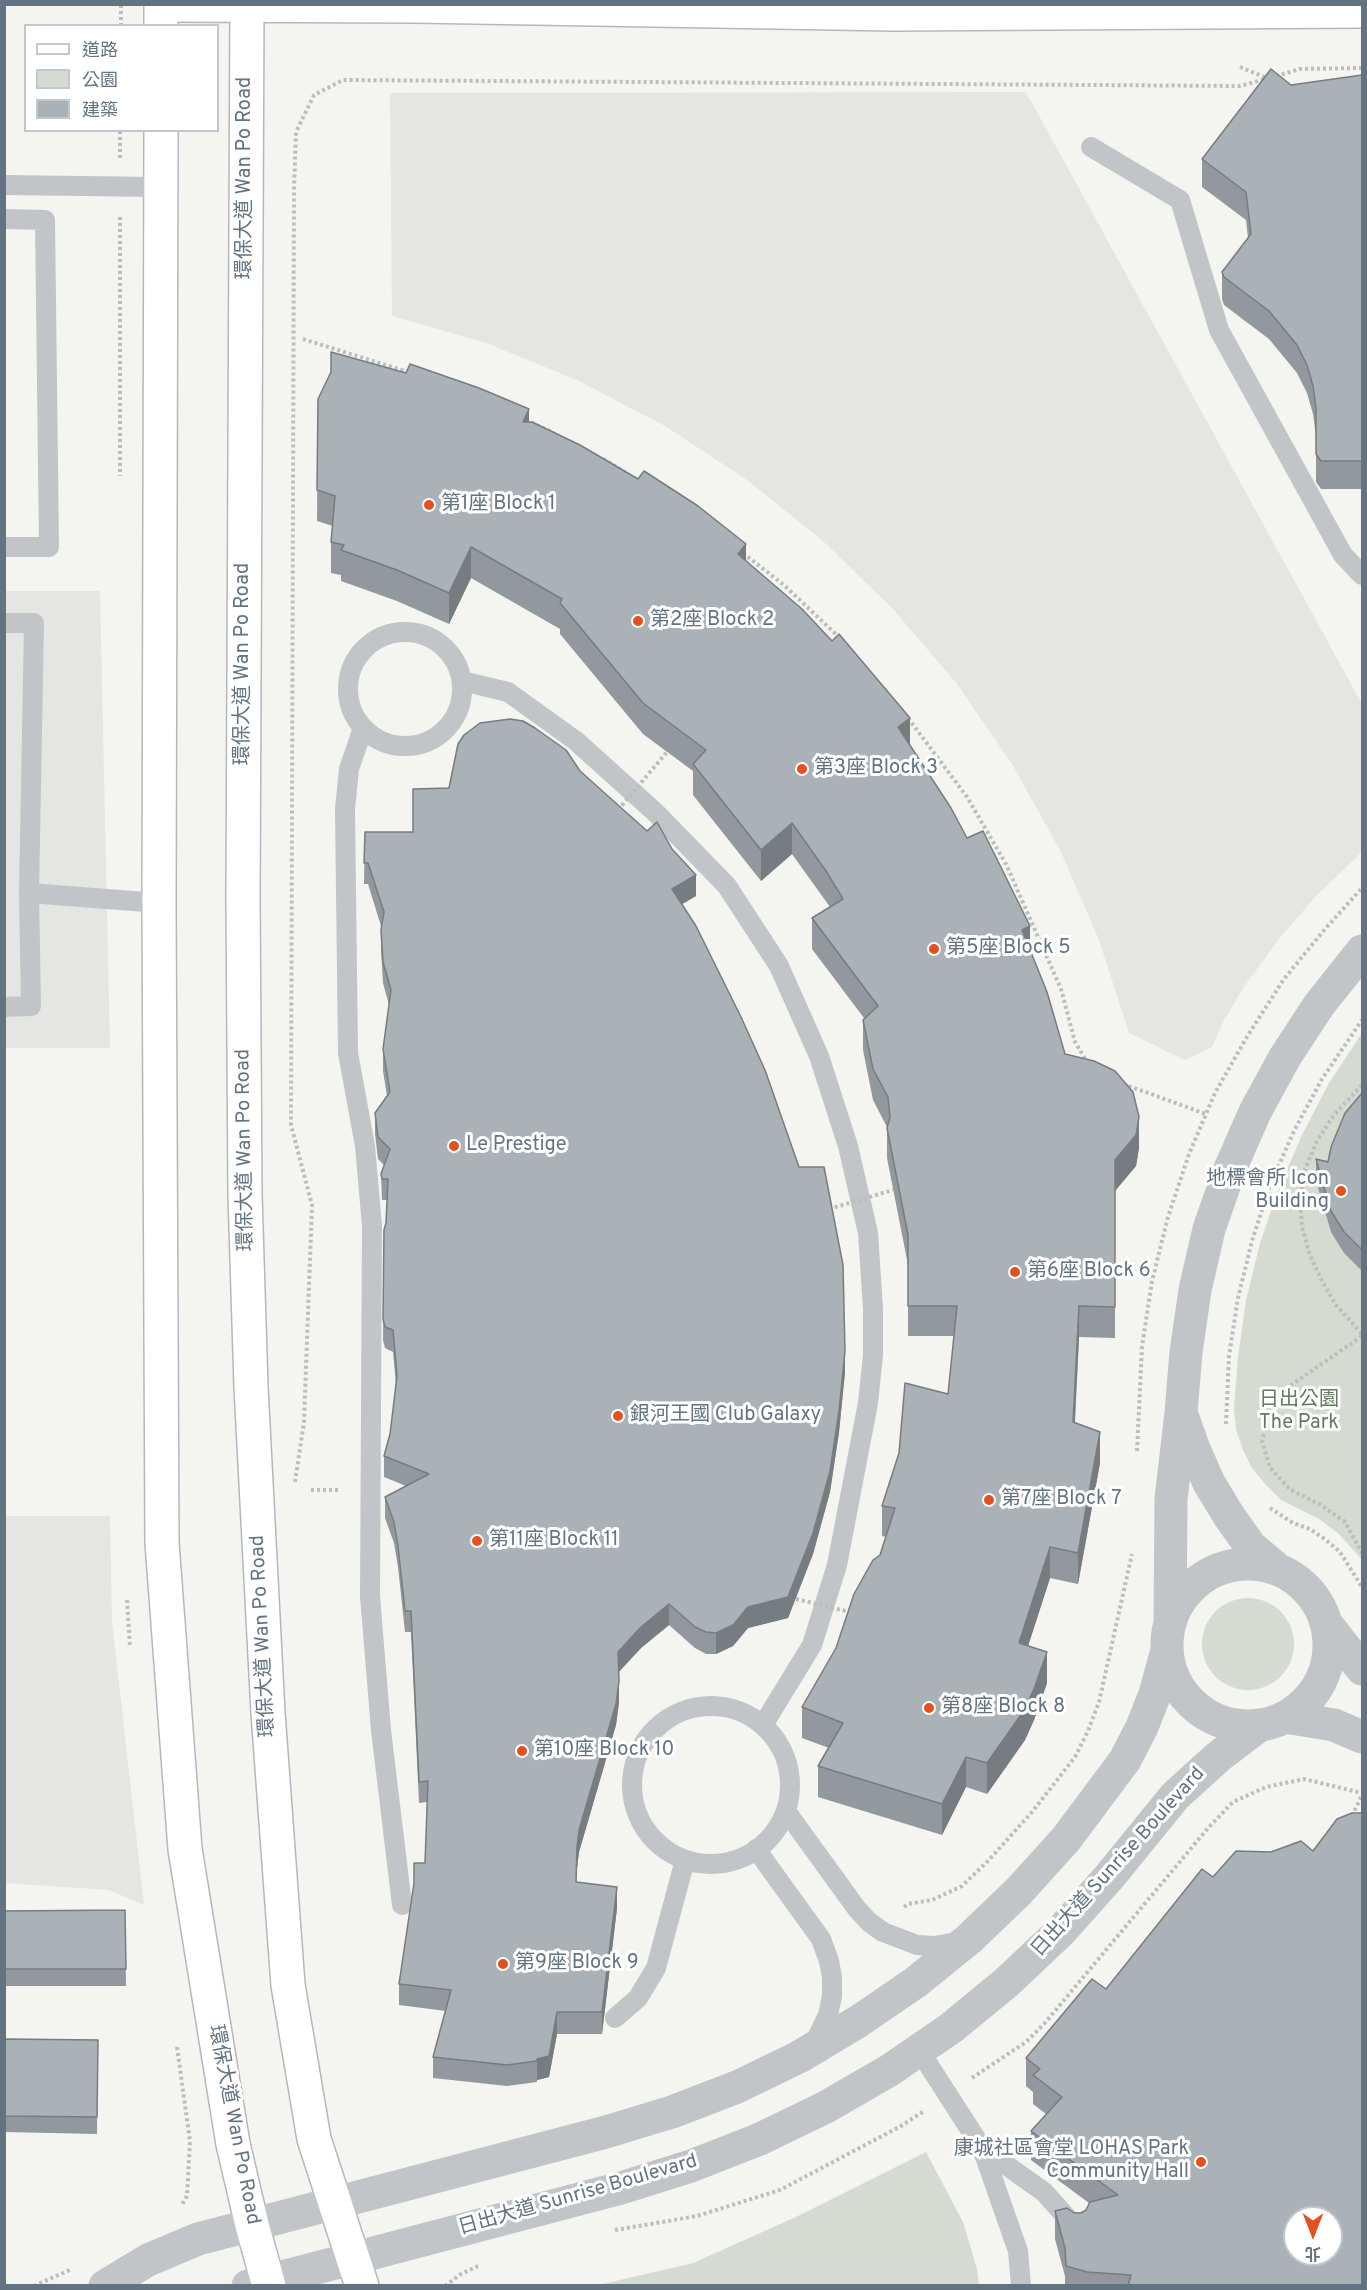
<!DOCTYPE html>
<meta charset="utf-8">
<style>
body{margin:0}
#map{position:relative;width:1367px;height:2290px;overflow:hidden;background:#f4f4f0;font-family:Overpass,"Noto Sans TC",sans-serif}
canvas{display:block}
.frame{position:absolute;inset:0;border:6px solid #637382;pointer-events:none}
.legend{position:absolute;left:24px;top:24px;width:195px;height:108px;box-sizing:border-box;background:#fff;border:2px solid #c1c7cd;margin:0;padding:8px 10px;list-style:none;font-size:18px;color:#637382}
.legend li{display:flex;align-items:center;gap:12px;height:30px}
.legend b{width:30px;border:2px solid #c1c7cd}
.north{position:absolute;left:1283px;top:2206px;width:60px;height:60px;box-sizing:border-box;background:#fff;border:2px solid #c1c7cd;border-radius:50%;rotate:180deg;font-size:16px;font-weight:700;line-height:24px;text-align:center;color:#637382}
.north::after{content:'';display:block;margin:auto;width:21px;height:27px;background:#e5501f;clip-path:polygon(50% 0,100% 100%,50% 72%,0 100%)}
</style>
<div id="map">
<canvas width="1367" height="2290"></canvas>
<div class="frame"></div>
<ul class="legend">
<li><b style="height:8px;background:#fff"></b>道路</li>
<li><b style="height:16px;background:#d5dbd1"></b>公園</li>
<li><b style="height:16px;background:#aab1b7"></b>建築</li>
</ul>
<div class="north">北</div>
</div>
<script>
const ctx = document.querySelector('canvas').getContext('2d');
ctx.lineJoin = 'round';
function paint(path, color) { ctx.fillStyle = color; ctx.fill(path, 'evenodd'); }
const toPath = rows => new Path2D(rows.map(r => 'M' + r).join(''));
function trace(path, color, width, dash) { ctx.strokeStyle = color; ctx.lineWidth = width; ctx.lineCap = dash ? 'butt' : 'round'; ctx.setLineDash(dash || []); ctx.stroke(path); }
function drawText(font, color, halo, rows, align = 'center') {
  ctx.font = font + ' Overpass,"Noto Sans TC",sans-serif'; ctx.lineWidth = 6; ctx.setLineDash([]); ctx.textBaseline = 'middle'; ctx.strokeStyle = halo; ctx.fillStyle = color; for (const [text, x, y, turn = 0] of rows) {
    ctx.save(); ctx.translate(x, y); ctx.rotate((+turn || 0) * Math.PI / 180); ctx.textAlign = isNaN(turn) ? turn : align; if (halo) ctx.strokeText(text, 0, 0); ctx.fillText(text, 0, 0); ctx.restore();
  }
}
paint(toPath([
 [1026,92,1362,704,1362,852,1316,896,1278,940,1244,987,1223,1022,1212,1047,1185,1060,1129,1033,1099,940,1060,850,1012,764,957,684,893,609,823,541,747,480,665,426,577,380,486,343,392,316,390,93],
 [5,591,100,591,110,1048,5,1048],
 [110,1516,112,1621,144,1905,109,1890,5,1883,5,1516]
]), '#e5e6e4');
paint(toPath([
 [1362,1033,1362,1560,1339,1534,1319,1519,1281,1500,1266,1485,1252,1468,1243,1450,1236,1429,1234,1408,1238,1357,1246,1300,1260,1243,1279,1188,1302,1135,1329,1083],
 '1202 1644a46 46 0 1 1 92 0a46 46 0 1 1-92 0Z',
 [926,2152,963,2222,977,2269,979,2285,599,2285,693,2263,796,2217]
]), '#d5dbd1');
const secondary = toPath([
 [247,4,243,898,245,1195,251,1387,268,1713,288,1985,314,2139,362,2286],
 [161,26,161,4],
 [161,130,159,903,162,1543,185,1849,233,2144,252,2225,269,2286]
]);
const primary = toPath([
 [161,5,415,6,894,14,1362,11]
]);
trace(secondary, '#b4b8bd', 36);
trace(primary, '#b4b8bc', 36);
trace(toPath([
 [121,26,121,4],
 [1240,67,1267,78],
 [1276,76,1300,69,1362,68],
 [120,158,120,130],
 [120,217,120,476],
 [303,339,411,373],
 [526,420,554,433],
 [603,459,625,472],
 [743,553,785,586,841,639],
 [908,718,967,797,1006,864,1061,989,1075,1042,1087,1062],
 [1123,1084,1206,1114],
 [1362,1085,1334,1115,1317,1141,1305,1169,1300,1197,1302,1227,1310,1255,1322,1281,1336,1305,1362,1334],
 [1362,1336,1284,1390,1270,1411,1262,1441,1270,1468,1291,1490,1321,1505,1345,1522,1362,1553],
 [1226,1424,1229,1356,1238,1298,1252,1241,1270,1185,1294,1131,1322,1079,1362,1020],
 [1137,1451,1142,1347,1152,1281,1168,1217,1189,1154,1215,1093,1248,1035,1284,979,1325,929,1362,888],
 [295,1482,304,1422,312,1205,291,1125,294,188,296,132,314,95,343,80,1240,86,1266,79],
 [311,1490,340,1490],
 [1270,1508,1293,1523,1310,1529,1326,1540,1340,1552,1362,1587],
 [127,1600,130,1646],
 [1352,1816,1362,1795],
 [904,1907,908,1904,932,1900,962,1886,988,1861,1032,1812,1075,1757,1088,1731,1099,1702,1132,1554],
 [177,2047,190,2141,187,2196,182,2205],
 [972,2078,1026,2042,1044,2024,1209,1827,1233,1802,1266,1787,1304,1779,1362,1793],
 [615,2230,697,2216,780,2190,901,2126,924,2111],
 [34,2286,72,2269],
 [445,2286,461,2274,478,2266]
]), '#bbbdbf', 4, [3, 3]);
trace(toPath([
 [1091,147,1180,200,1219,330,1343,555,1362,575],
 [4,185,161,187],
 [4,219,45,220,49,547,4,547],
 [4,623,34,623,29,893,31,1006,4,1007],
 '348 689a57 57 0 1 1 114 0a57 57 0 1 1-114 0Z',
 [462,681,508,692,576,741,656,813,727,886,779,966,819,1056,848,1146,868,1233,873,1309,873,1355,868,1403,837,1565,812,1645,763,1725],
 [363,728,349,769,345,809,348,1053,365,1146,372,1226,370,1596,381,1730,402,1905],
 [29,893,159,903],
 '632 1785a79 79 0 1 1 158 0a79 79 0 1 1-158 0Z',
 [786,1811,857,1909,869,1922,883,1932,917,1945,935,1946,961,1941],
 [756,1849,821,1939,829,1961,832,1977,832,1996,828,2015,814,2044],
 [615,2018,638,1998,656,1968,685,1860],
 [919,2050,982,2148,1018,2251,1021,2286],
 [982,2148,1044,2192,1078,2230]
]), '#c1c5c8', 20);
trace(toPath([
 [1183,1418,1194,1449,1209,1483,1229,1516,1251,1547,1276,1568],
 '1167 1645a81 81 0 1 1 162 0a81 81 0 1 1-162 0Z',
 [1170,1623,1171,1499,1181,1413,1186,1352,1195,1290,1209,1229,1230,1169,1255,1112,1285,1057,1319,1005,1362,951],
 [1328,1626,1362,1669],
 [1285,1717,1334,1725,1362,1737],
 [105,2286,148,2260,198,2239,606,2132,672,2112,737,2087,799,2057,859,2021,916,1982,969,1939,1019,1891,1066,1839,1125,1760,1142,1727,1155,1694,1167,1650],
 [248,2286,621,2188,691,2166,760,2139,826,2107,890,2070,951,2028,1007,1982,1061,1931,1110,1876,1175,1796,1218,1757,1260,1725]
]), '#c1c5c8', 33);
trace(secondary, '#fff', 33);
trace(primary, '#fff', 33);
trace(toPath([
 [618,810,667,752],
 [829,1209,893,1190],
 [796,1599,854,1613]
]), '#bbbdbf', 4, [3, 3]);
paint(toPath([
 [1362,75,1362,489,1321,489,1316,482,1316,436,1313,414,1307,393,1297,373,1269,339,1224,305,1222,299,1222,272,1248,238,1246,220,1202,187,1202,159,1291,85],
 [318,399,529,422,746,560,910,745,1030,949,1065,1054,1139,1148,1136,1166,1115,1191,1115,1338,1079,1337,1075,1423,1100,1463,1078,1584,1050,1578,1028,1646,1047,1683,1034,1720,1025,1740,987,1794,966,1787,942,1835,818,1797,818,1766,829,1748,802,1738,802,1707,836,1648,880,1555,886,1537,882,1536,882,1506,948,1394,954,1336,908,1336,908,1265,887,1158,887,1127,873,1100,863,1050,863,1020,864,1018,812,949,812,918,830,907,792,854,761,881,693,795,693,771,643,734,560,634,560,629,471,578,449,624,397,601,341,581,341,575,331,573,331,542,333,526,317,521],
 [580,771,696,896,682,904,845,1372,839,1432,830,1492,813,1554,788,1618,748,1628,733,1646,716,1654,706,1654,695,1648,669,1625,641,1648,618,1672,619,1702,616,1725,579,1852,577,1868,576,1882,617,1908,602,2034,557,2034,549,2077,537,2080,537,2082,507,2086,433,2078,433,2057,446,2011,399,2005,399,1984,425,1863,427,1802,419,1803,411,1632,405,1632,398,1567,394,1543,385,1518,385,1497,406,1486,384,1477,384,1456,390,1434,396,1385,393,1352,385,1348,383,1340,384,1230,386,1223,387,1200,382,1200,381,1174,384,1165,378,1159,375,1134,375,1113,387,1096,383,1071,383,1049,389,1005,383,983,381,951,381,926,368,884,364,884,365,832,413,832,449,788],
 [1362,1093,1362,1274,1362,1271,1344,1253,1331,1232,1316,1181,1316,1159,1328,1162],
 [125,1910,126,1986,4,1986,4,1911],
 [4,2039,98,2040,97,2134,4,2132],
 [1026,2058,1362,2286,1065,2286,1065,2276,1055,2239,1055,2211,1081,2213,1086,2210,1089,2203,1031,2160,1031,2131,1046,2114,1033,2104,1033,2092,1026,2086]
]), '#92989d');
paint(toPath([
 [529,409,529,439,523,422],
 [746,544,746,575,738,554],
 [471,547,471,578,449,624,449,593],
 [910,718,910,749,898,727],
 [792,823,792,854,761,881,761,850],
 [696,875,696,896,672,910,672,889],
 [1030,926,1030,957,1022,930],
 [1139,1117,1139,1148,1136,1166,1115,1191,1115,1338,1115,1160],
 [1079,1306,1079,1337,1073,1453,1073,1422],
 [845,1351,845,1372,839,1432,830,1492,813,1554,788,1618,748,1628,733,1646,716,1654,716,1633],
 [1100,1432,1100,1463,1078,1584,1078,1553],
 [1050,1547,1050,1578,1019,1674,1019,1643],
 [669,1604,669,1625,641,1648,618,1673,618,1652,641,1627],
 [1047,1652,1047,1683,1034,1720,1025,1740,987,1794,987,1763],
 [619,1681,619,1702,616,1725,579,1852,577,1868,576,1904,577,1847,579,1830],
 [966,1757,966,1787,942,1835,942,1804],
 [617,1887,617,1908,602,2034,602,2012],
 [557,2012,557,2034,549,2077,537,2080,537,2082,537,2059]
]), '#777c80');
const building = toPath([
 [1271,69,1291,85,1362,75,1362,461,1321,461,1316,454,1316,408,1313,386,1307,365,1297,345,1269,311,1224,277,1222,272,1251,234,1246,192,1202,159,1271,69],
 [331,352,406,373,410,364,479,388,529,409,523,422,532,422,580,445,638,479,644,471,698,506,746,544,738,554,802,609,832,641,839,634,910,718,898,727,951,808,967,838,983,831,1030,926,1022,930,1047,992,1065,1054,1094,1061,1115,1071,1133,1092,1139,1117,1136,1135,1115,1160,1115,1307,1079,1306,1073,1422,1100,1432,1078,1553,1050,1547,1019,1643,1047,1652,1034,1689,1025,1709,987,1763,966,1757,942,1804,818,1766,843,1723,802,1707,836,1648,854,1594,873,1560,880,1555,895,1508,882,1506,899,1453,905,1383,948,1394,957,1306,908,1306,908,1235,887,1128,890,1117,888,1097,873,1069,863,1020,878,1006,812,918,843,899,826,871,792,823,761,850,693,764,706,750,643,703,560,603,562,599,471,547,449,593,397,570,341,550,344,545,331,542,335,496,317,490,318,399,331,372,331,352],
 [510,719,523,721,535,728,566,750,580,771,647,831,657,822,672,849,696,875,672,889,696,926,741,1017,765,1070,799,1167,824,1167,843,1265,845,1351,839,1411,830,1471,813,1533,788,1597,748,1607,733,1625,716,1633,706,1632,695,1627,669,1604,641,1627,618,1652,619,1681,616,1704,579,1830,577,1847,576,1882,617,1887,602,2012,557,2012,549,2056,537,2059,537,2061,507,2065,433,2057,451,1990,399,1984,414,1883,414,1863,425,1863,428,1781,419,1782,411,1611,405,1611,398,1546,394,1522,385,1497,429,1474,384,1456,390,1434,397,1376,393,1330,385,1327,383,1319,384,1230,386,1223,388,1179,382,1179,381,1174,390,1149,378,1137,375,1113,390,1092,383,1049,391,990,383,962,381,930,384,912,368,863,364,863,365,832,413,832,413,789,449,788,458,744,464,735,480,723,510,719],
 [1362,1093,1362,1252,1362,1250,1344,1232,1331,1211,1316,1159,1328,1162,1331,1147,1345,1113,1362,1093],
 [1352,1813,1362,1813,1362,2286,1128,2286,1131,2275,1087,2272,1066,2266,1065,2248,1055,2211,1067,2208,1074,2213,1081,2213,1086,2210,1090,2202,1118,2195,1031,2131,1062,2097,1033,2075,1040,2069,1026,2058,1092,1979,1106,1989,1202,1869,1213,1877,1236,1851,1271,1852,1301,1841,1313,1851,1337,1819,1352,1813],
 [1295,2218,1331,2218,1331,2254,1295,2254,1295,2218],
 [125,1910,126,1969,4,1969,4,1911,125,1910],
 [4,2039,98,2040,97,2117,4,2116,4,2039]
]);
paint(building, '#aab1b7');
trace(building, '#777c80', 1.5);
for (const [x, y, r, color] of [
 [429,505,6,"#e5501f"],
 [638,621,6,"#e5501f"],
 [802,769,6,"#e5501f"],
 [934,949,6,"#e5501f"],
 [454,1146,6,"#e5501f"],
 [1341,1191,6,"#e5501f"],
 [1015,1272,6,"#e5501f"],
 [618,1416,6,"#e5501f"],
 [989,1500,6,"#e5501f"],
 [477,1541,6,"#e5501f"],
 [929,1708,6,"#e5501f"],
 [522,1751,6,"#e5501f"],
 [503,1964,6,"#e5501f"],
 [1201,2162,6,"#e5501f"]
]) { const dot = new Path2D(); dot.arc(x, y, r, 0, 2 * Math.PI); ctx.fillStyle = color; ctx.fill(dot); trace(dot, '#fff', 2); }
drawText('20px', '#637382', '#fff', [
 ["環保大道 Wan Po Road",246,178,-90],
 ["環保大道 Wan Po Road",244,664,-90],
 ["環保大道 Wan Po Road",246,1150,-91],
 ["環保大道 Wan Po Road",264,1636,-93],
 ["日出大道 Sunrise Boulevard",1119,1863,-48],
 ["環保大道 Wan Po Road",233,2125,79],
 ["日出大道 Sunrise Boulevard",578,2196,-16]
]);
drawText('20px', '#637382', '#fff', [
 ["第1座 Block 1",441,505],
 ["第2座 Block 2",650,621],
 ["第3座 Block 3",814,769],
 ["第5座 Block 5",946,949],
 ["Le Prestige",466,1146],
 ["地標會所 Icon",1329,1180,"right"],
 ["Building",1329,1203,"right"],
 ["第6座 Block 6",1027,1272],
 ["銀河王國 Club Galaxy",630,1416],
 ["第7座 Block 7",1001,1500],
 ["第11座 Block 11",489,1541],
 ["第8座 Block 8",941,1708],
 ["第10座 Block 10",534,1751],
 ["第9座 Block 9",515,1964],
 ["康城社區會堂 LOHAS Park",1189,2150,"right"],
 ["Community Hall",1189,2173,"right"]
], 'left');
drawText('20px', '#667961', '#fff', [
 ["日出公園",1299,1401],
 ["The Park",1299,1424]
]);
</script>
